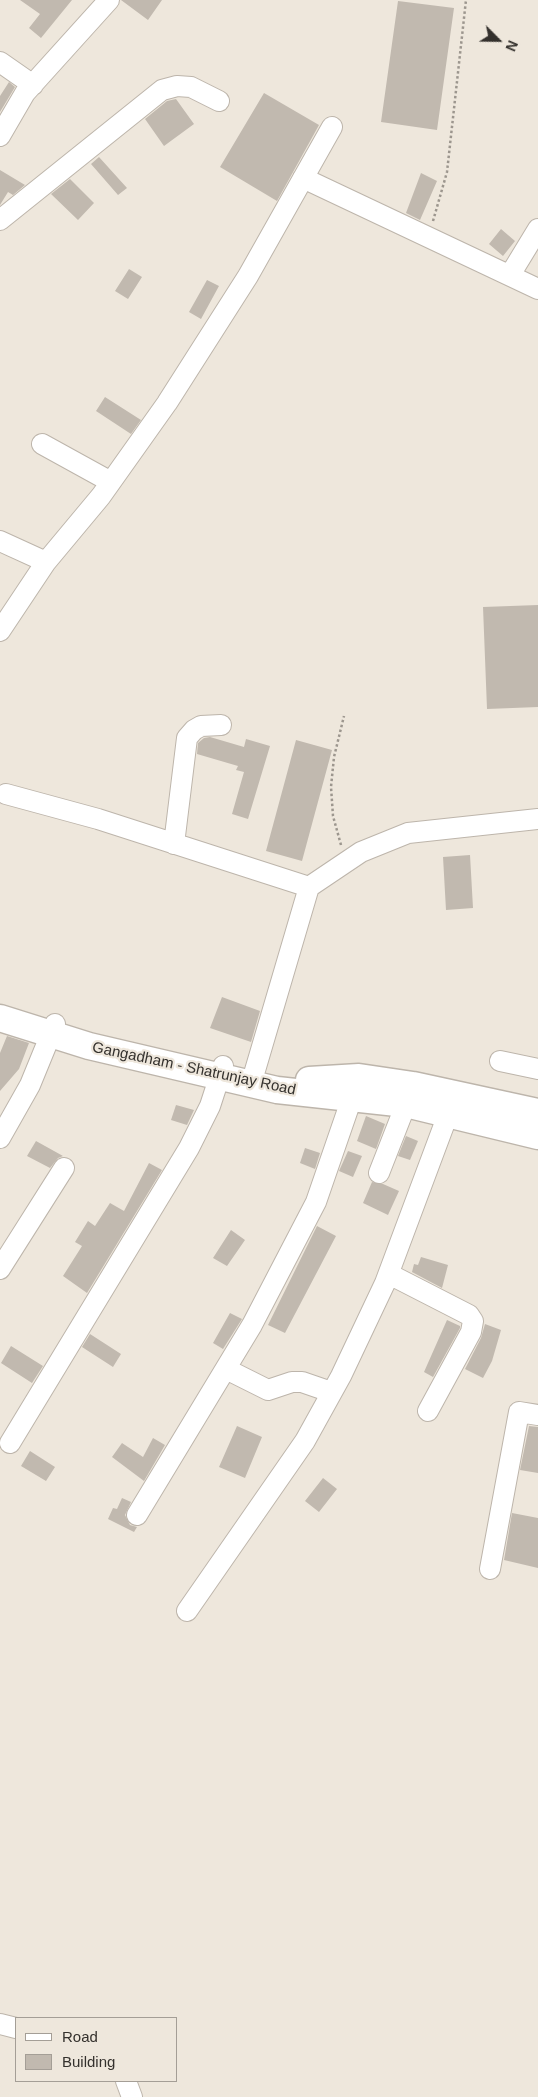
<!DOCTYPE html>
<style>
body{margin:0}
#map{position:relative;width:538px;height:2097px;overflow:hidden;background:#eee7dc;font-family:Helvetica,sans-serif}
canvas{display:block}
.legend{position:absolute;left:15px;top:2017px;width:162px;height:65px;box-sizing:border-box;background:#eee7dc;border:1px solid #a49e96;margin:0;padding:6px 9px;list-style:none;font-size:15px;color:#34312d}
.legend li{display:flex;align-items:center;gap:10px;height:25px}
.legend b{width:25px;border:1px solid #a49e96}
.north{position:absolute;left:473px;top:15px;width:50px;height:50px;-webkit-text-stroke:4px #eee7dc;paint-order:stroke;rotate:113deg;font-size:14px;font-weight:700;line-height:20px;text-align:center;color:#34312d}
.north::after{content:'';display:block;margin:auto;width:18px;height:22px;background:#34312d;clip-path:polygon(50% 0,100% 100%,50% 72%,0 100%)}
</style>
<div id="map">
<canvas width="538" height="2097"></canvas>
<ul class="legend">
<li><b style="height:6px;background:#fff"></b>Road</li>
<li><b style="height:14px;background:#c1b9af"></b>Building</li>
</ul>
<div class="north">N</div>
</div>
<script>
const ctx = document.querySelector('canvas').getContext('2d');
ctx.lineJoin = 'round';
function paint(path, color) { ctx.fillStyle = color; ctx.fill(path, 'evenodd'); }
const toPath = rows => new Path2D(rows.map(r => 'M' + r).join(''));
function trace(path, color, width, dash) { ctx.strokeStyle = color; ctx.lineWidth = width; ctx.lineCap = dash ? 'butt' : 'round'; ctx.setLineDash(dash || []); ctx.stroke(path); }
function drawText(font, color, halo, rows, align = 'center') {
  ctx.font = font + ' Helvetica,sans-serif'; ctx.lineWidth = 4.5; ctx.setLineDash([]); ctx.textBaseline = 'middle'; ctx.strokeStyle = halo; ctx.fillStyle = color; for (const [text, x, y, turn = 0] of rows) {
    ctx.save(); ctx.translate(x, y); ctx.rotate((+turn || 0) * Math.PI / 180); ctx.textAlign = isNaN(turn) ? turn : align; if (halo) ctx.strokeText(text, 0, 0); ctx.fillText(text, 0, 0); ctx.restore();
  }
}
paint(toPath([
 [20,0,72,0,41,38,29,28,40,14],
 [121,0,162,0,148,20],
 [398,1,454,8,437,130,381,122],
 [9,82,15,87,0,112,0,96],
 [264,93,319,125,277,201,220,167],
 [176,99,194,124,164,146,145,119,167,101],
 [99,157,127,188,118,195,91,164],
 [0,170,25,185,13,195,8,192,0,205],
 [421,173,437,181,420,220,406,213],
 [70,179,94,203,78,220,51,194],
 [501,229,515,241,503,256,489,244],
 [129,269,142,277,128,299,115,291],
 [207,280,219,286,201,319,189,312],
 [105,397,141,420,131,434,96,411],
 [538,605,538,707,487,709,483,607],
 [210,737,244,747,246,739,270,746,248,819,232,814,244,772,236,770,238,766,197,754,198,743,204,738],
 [296,740,332,750,302,861,266,851],
 [470,855,473,908,446,910,443,857],
 [222,997,260,1011,251,1042,210,1028],
 [7,1036,29,1043,19,1069,0,1091,0,1053],
 [176,1105,194,1110,187,1125,171,1120],
 [366,1116,385,1124,376,1149,357,1141],
 [406,1136,418,1141,410,1160,398,1156],
 [36,1141,63,1156,58,1158,50,1168,27,1156],
 [305,1148,320,1153,315,1169,300,1163],
 [348,1151,362,1156,353,1177,339,1171],
 [149,1163,162,1170,87,1293,63,1276,82,1246,75,1242,88,1221,95,1226,110,1203,124,1211],
 [372,1182,383,1184,399,1191,388,1215,363,1203],
 [317,1226,336,1236,285,1333,268,1325],
 [231,1230,245,1240,227,1266,213,1258],
 [421,1257,448,1265,442,1288,412,1272,414,1264,418,1265],
 [230,1313,242,1319,223,1349,213,1343],
 [447,1320,460,1326,460,1328,433,1377,424,1372],
 [485,1324,501,1330,492,1361,483,1378,465,1369,481,1338],
 [90,1334,121,1354,113,1367,82,1347],
 [11,1346,43,1366,32,1383,1,1363],
 [237,1426,262,1437,245,1478,219,1467],
 [529,1426,538,1427,538,1473,520,1470],
 [153,1438,165,1445,144,1481,112,1457,122,1443,143,1457],
 [30,1451,55,1467,46,1481,21,1466],
 [323,1478,337,1489,319,1512,305,1501],
 [122,1498,131,1502,125,1515,130,1525,137,1527,134,1532,108,1519,113,1508,117,1509],
 [512,1513,538,1518,538,1568,504,1560]
]), '#c1b9af');
const minor = toPath([
 [0,62,33,85],
 [0,136,25,93,109,0],
 [303,178,538,289],
 [0,220,162,90,177,86,191,87,219,101],
 [510,275,538,229],
 [42,444,111,482],
 [0,541,46,562],
 [0,631,46,562,101,496,167,403,248,276,332,127],
 [6,794,98,819,309,887,251,1084],
 [174,844,187,738,194,730,201,726,221,725],
 [309,887,361,852,408,833,538,819],
 [500,1061,538,1069],
 [0,1138,30,1085,55,1024],
 [379,1173,406,1104],
 [0,1269,64,1168],
 [389,1274,469,1315,473,1321,471,1332,428,1411],
 [226,1369,268,1390,292,1382,302,1382,331,1392],
 [10,1443,189,1148,210,1106,223,1066],
 [137,1515,252,1325,316,1202,356,1086],
 [490,1569,519,1412,538,1415],
 [187,1611,305,1441,341,1376,385,1283,453,1101],
 [0,2024,16,2028],
 [126,2081,132,2097]
]);
const major = toPath([
 [0,1018,89,1046,277,1090,406,1104,538,1136],
 [309,1080,359,1077,413,1085,538,1112]
]);
trace(minor, '#bdb5ab', 22);
trace(major, '#bdb5ab', 29);
trace(toPath([
 [433,221,447,172,466,0],
 [341,845,333,816,331,787,334,757,344,716]
]), '#9c968e', 2.5, [2.5, 2.5]);
trace(minor, '#fff', 20);
trace(major, '#fff', 26);
drawText('15px', '#34312d', '#eee7dc', [
 ["Gangadham - Shatrunjay Road",194,1069,12]
]);
</script>
